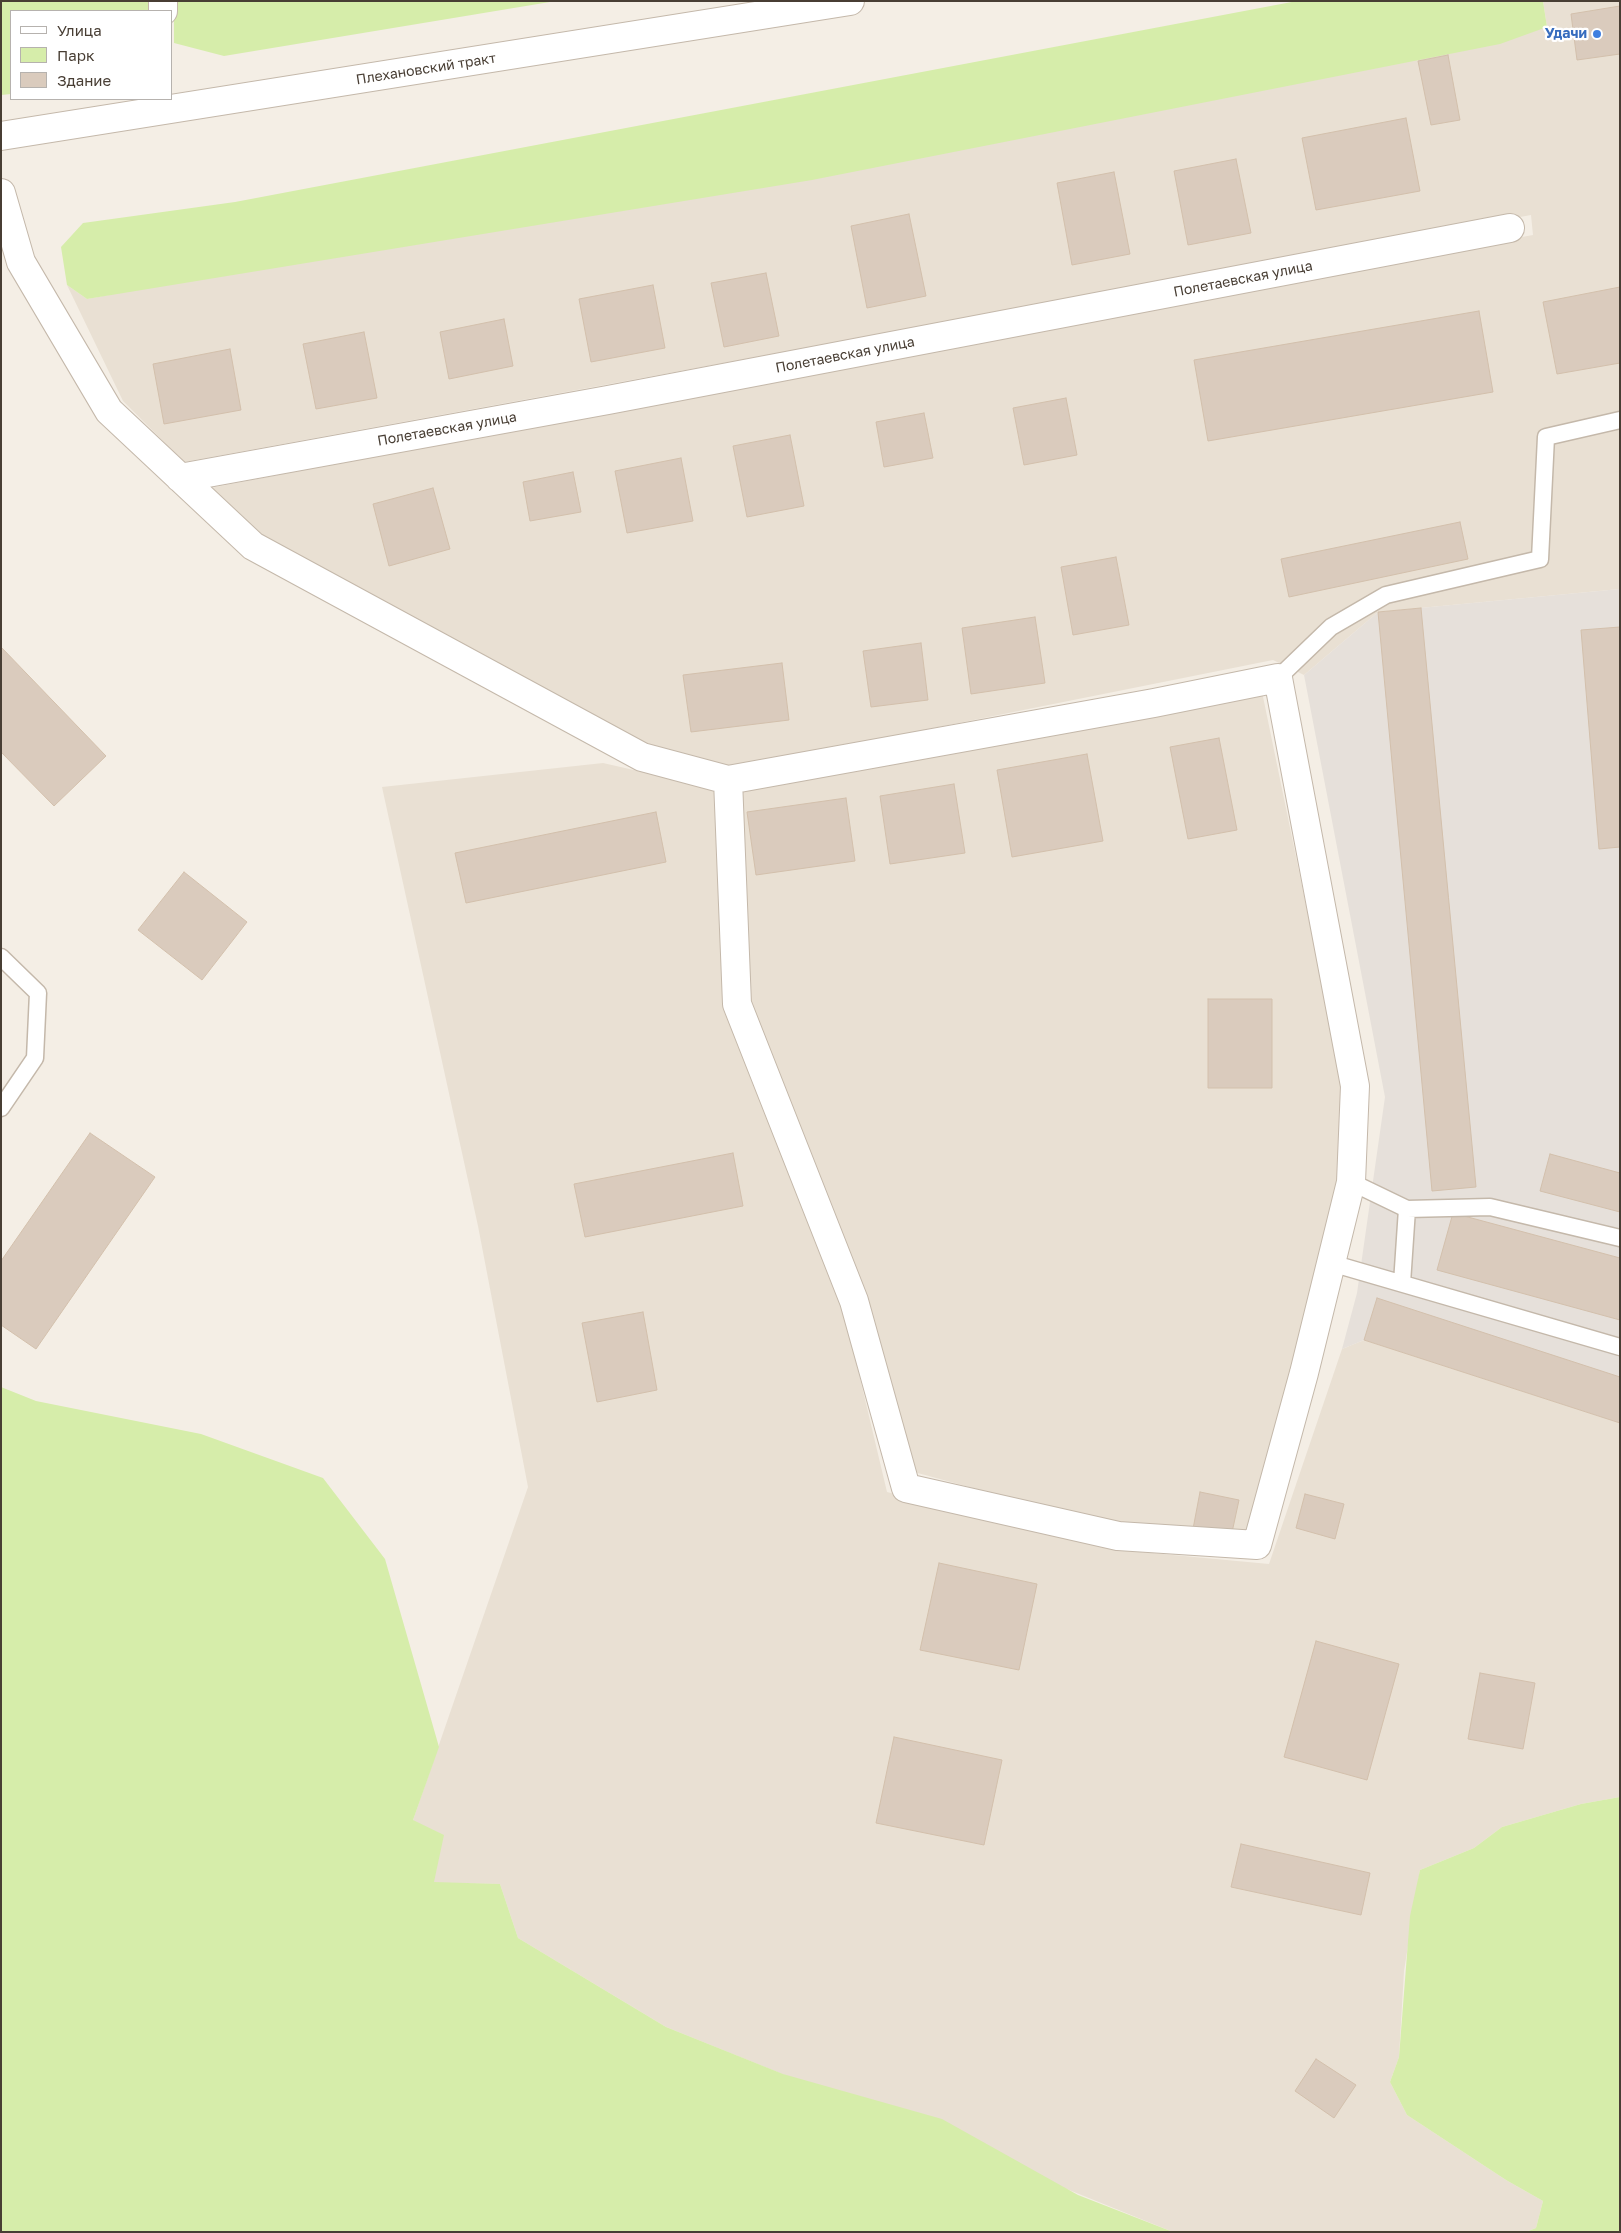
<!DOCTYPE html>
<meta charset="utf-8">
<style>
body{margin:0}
#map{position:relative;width:1621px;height:2233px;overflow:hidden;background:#f4eee5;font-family:"Golos Text",sans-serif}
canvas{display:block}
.frame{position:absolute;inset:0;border:2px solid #483e34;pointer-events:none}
.legend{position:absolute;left:10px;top:10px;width:162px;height:90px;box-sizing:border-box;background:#fff;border:1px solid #b6b2ae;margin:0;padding:6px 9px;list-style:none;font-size:15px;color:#483e34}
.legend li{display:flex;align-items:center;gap:10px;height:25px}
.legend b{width:25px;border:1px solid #b6b2ae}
</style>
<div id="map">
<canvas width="1621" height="2233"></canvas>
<div class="frame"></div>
<ul class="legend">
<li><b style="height:6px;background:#fff"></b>Улица</li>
<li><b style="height:14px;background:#d6edaa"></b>Парк</li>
<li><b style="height:14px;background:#dacbbd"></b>Здание</li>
</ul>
</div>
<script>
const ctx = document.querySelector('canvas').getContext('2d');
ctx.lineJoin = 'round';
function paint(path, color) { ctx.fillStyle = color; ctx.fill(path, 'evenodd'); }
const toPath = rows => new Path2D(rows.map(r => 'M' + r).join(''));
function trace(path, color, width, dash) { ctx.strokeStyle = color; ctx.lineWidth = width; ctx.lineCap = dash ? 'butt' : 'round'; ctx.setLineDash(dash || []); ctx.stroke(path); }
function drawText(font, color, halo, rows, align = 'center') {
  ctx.font = font + ' "Golos Text",sans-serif'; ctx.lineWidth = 4.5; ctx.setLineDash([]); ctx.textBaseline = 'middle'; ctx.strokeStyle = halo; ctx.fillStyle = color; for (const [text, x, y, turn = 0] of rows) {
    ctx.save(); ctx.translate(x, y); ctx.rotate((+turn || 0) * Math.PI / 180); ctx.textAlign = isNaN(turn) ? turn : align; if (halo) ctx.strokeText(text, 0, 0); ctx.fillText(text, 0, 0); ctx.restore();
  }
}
paint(toPath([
 [1543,1,1620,1,1620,589,1378,612,1304,675,1273,660,729,769,641,744,262,538,211,488,1147,305,1533,235,1531,215,184,462,123,401,67,285,87,299,1547,27],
 [1261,687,1341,1075,1348,1183,1254,1541,1127,1530,914,1472,865,1297,749,995,737,787],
 [603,763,717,789,726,1001,841,1298,887,1492,1109,1549,1269,1564,1342,1349,1364,1340,1620,1423,1620,1797,1581,1804,1502,1827,1474,1848,1420,1870,1404,1971,1399,2057,1390,2082,1407,2115,1506,2180,1543,2201,1536,2228,1526,2232,1173,2232,666,2027,518,1938,500,1884,434,1883,413,1820,528,1487,478,1226,382,787]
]), '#e9e0d3');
paint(toPath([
 [1620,589,1620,1423,1364,1340,1342,1349,1357,1293,1385,1097,1304,675,1378,612]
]), '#e6e0da');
paint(toPath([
 [1,1,149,1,149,11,11,11,11,94,1,95],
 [174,1,556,1,224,56,174,43],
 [1297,1,1543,1,1547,27,1500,44,812,180,87,299,67,285,61,247,83,223,235,202],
 [1,1387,36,1401,201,1434,323,1478,385,1559,439,1747,413,1820,444,1835,434,1882,500,1884,518,1938,666,2027,783,2074,942,2119,1078,2195,1173,2232,1,2232],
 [1620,1797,1620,2232,1526,2232,1536,2228,1543,2201,1506,2180,1407,2115,1390,2082,1399,2057,1410,1916,1420,1870,1474,1848,1502,1827,1581,1804]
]), '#d6edaa');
const building = toPath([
 [1620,6,1620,54,1577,60,1571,14,1620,6],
 [1448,55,1460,120,1431,125,1418,61,1448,55],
 [1406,118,1420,191,1316,210,1302,138,1406,118],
 [1236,159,1251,233,1188,245,1174,171,1236,159],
 [1114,172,1130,254,1072,265,1057,183,1114,172],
 [909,214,926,296,867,308,851,226,909,214],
 [766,273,779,336,724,347,711,283,766,273],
 [653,285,665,348,591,362,579,299,653,285],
 [1620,287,1620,363,1557,374,1543,302,1620,287],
 [1479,311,1493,392,1208,441,1194,360,1479,311],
 [504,319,513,366,449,379,440,332,504,319],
 [364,332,377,398,316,409,303,344,364,332],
 [230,349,241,410,164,424,153,364,230,349],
 [1066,398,1077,455,1024,465,1013,408,1066,398],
 [924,413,933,458,884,467,876,422,924,413],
 [790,435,804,506,747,517,733,446,790,435],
 [681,458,693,521,627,533,615,471,681,458],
 [573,472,581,512,530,521,523,482,573,472],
 [433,488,450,549,389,566,373,504,433,488],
 [1460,522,1468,559,1289,597,1281,559,1460,522],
 [1116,557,1129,625,1073,635,1061,567,1116,557],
 [1421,608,1476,1187,1432,1191,1378,612,1421,608],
 [1035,617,1045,683,971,694,962,628,1035,617],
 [1620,627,1620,847,1599,849,1581,630,1620,627],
 [921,643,928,700,871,707,863,651,921,643],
 [1,647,106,756,54,806,1,752,1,647],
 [782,663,789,720,691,732,683,675,782,663],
 [1219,738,1237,830,1188,839,1170,747,1219,738],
 [1087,754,1103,841,1012,857,997,770,1087,754],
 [954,784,965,853,890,864,880,796,954,784],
 [846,798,855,861,756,875,747,812,846,798],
 [656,812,666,862,466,903,455,853,656,812],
 [184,872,247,922,202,980,138,930,184,872],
 [1208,999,1272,999,1272,1088,1208,1088,1208,999],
 [90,1133,155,1177,36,1349,1,1325,1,1261,90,1133],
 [733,1153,743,1206,585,1237,574,1184,733,1153],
 [1550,1154,1620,1173,1620,1212,1540,1191,1550,1154],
 [1453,1213,1620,1258,1620,1320,1437,1270,1453,1213],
 [1377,1298,1620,1377,1620,1423,1364,1340,1377,1298],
 [643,1312,657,1390,597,1402,582,1323,643,1312],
 [1200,1492,1239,1500,1231,1537,1193,1529,1200,1492],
 [1305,1494,1344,1504,1335,1539,1296,1528,1305,1494],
 [939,1563,1037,1584,1019,1670,920,1650,939,1563],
 [1316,1641,1399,1664,1367,1780,1284,1757,1316,1641],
 [1480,1673,1535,1683,1523,1749,1468,1739,1480,1673],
 [894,1737,1002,1760,984,1845,876,1823,894,1737],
 [1241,1844,1370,1873,1361,1915,1231,1887,1241,1844],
 [1316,2059,1356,2085,1334,2118,1295,2091,1316,2059]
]);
paint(building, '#dacbbd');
trace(building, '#d3c0ac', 1);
const service = toPath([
 [1278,678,1331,627,1386,595,1540,559,1546,437,1620,420],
 [1,957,38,993,35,1058,1,1108],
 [1351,1182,1407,1209,1490,1207,1620,1238],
 [1331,1263,1620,1347],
 [1402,1283,1407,1209]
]);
const minor = toPath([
 [163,11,163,1],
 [1,193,21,262,109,411,253,546,642,757,728,780,1154,703,1278,678,1355,1086,1351,1182,1304,1373,1257,1545,1118,1536,906,1488,854,1301,737,1004,728,780],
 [180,478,608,400,1510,228]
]);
const tertiary = toPath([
 [1,136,850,1]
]);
trace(service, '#c4b8aa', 19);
trace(minor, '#c4b8aa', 30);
trace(tertiary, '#c4b8aa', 30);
trace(service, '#fff', 16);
trace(minor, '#fff', 28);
trace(tertiary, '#fff', 28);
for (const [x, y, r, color] of [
 [1597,34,5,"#3f7fe0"]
]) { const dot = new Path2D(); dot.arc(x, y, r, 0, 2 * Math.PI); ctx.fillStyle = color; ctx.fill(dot); trace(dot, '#fff', 2); }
drawText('bold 14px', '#366cbe', '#fff', [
 ["Удачи",1587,34]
], 'right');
drawText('14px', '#483e34', '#fff', [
 ["Плехановский тракт",426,69,-9],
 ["Полетаевская улица",1243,279,-11],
 ["Полетаевская улица",845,355,-11],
 ["Полетаевская улица",447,429,-10]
]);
</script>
